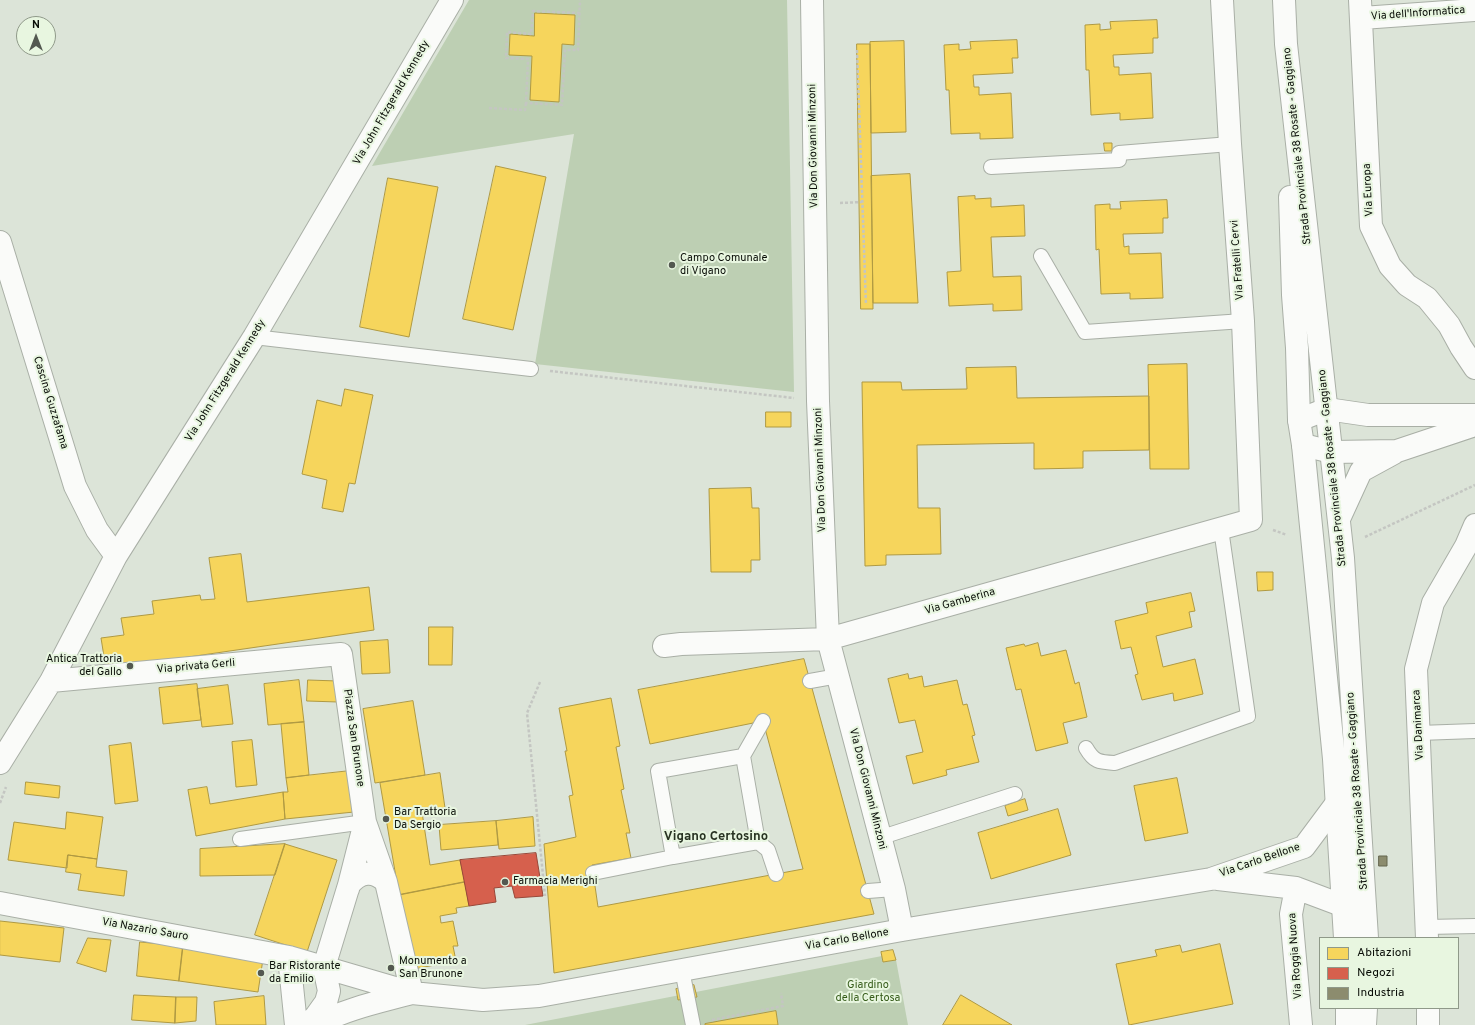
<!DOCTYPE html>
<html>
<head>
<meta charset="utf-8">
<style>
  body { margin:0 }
  #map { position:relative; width:1475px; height:1025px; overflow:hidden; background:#dce4d8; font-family:Overpass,sans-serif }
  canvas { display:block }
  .legend { position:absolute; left:1319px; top:937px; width:140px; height:72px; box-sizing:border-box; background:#e8f6e0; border:1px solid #8f9989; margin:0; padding:5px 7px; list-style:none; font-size:12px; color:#090d07 }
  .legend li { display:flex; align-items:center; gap:8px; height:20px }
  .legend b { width:20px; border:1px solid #8f9989 }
  .north { position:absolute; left:16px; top:16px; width:40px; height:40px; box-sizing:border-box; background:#e8f6e0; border:1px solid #8f9989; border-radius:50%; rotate:0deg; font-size:11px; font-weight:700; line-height:16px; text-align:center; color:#090d07 }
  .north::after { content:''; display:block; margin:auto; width:14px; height:18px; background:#535850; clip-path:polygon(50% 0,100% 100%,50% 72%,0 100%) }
</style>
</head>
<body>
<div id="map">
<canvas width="1475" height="1025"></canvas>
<ul class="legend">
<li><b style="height:11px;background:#f6d55c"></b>Abitazioni</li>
<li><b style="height:11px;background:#d6604d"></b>Negozi</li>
<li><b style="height:11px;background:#8c8c6e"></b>Industria</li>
</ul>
<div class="north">N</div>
</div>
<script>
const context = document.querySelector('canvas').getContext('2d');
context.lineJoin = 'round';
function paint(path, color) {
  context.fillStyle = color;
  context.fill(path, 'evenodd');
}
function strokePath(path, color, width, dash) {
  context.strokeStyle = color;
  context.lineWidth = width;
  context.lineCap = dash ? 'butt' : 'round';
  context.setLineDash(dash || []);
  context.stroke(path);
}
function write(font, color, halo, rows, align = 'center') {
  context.font = font + ' Overpass,sans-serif';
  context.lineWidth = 4;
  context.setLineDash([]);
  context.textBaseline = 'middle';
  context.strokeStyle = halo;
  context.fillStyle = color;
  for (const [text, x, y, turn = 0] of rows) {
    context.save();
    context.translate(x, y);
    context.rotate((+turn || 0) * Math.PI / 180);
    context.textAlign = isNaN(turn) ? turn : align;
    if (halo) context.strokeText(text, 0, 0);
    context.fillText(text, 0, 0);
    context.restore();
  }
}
const green = new Path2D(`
  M469,0H787L794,392L535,364L574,134L372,166Z
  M882,956L884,962L896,960L908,1025H778L775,1011L705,1025H525Z`);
const homes = new Path2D(`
  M535,13L575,15L574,45L562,44L559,102L530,100L532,56L509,55L510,34L534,36Z
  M1157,20L1158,38H1153V53L1113,55L1114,67H1119V75L1151,73L1153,118L1120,120V113L1091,115L1089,70H1086L1085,25L1100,24V30L1111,29L1110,22Z
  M1017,40L1018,58H1012L1013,73L973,75L974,87H979V95L1011,93L1013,138L980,139V133L951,134L949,90H946L944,45L959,44V50L971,49L970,42Z
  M904,41L906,132L871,133L870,42Z
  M857,44H870L873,309H861Z
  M1104,143H1112V151H1105Z
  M496,166L546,177L513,330L463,319Z
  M910,174L918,303H873L871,176Z
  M388,178L438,187L409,337L360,327Z
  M975,196V199L991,198V207L1024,205L1025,236L991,237L993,277L1021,276L1022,310L993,311V304L949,306L947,272L961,271L958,197Z
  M1167,200L1168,218H1163V233L1123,234L1124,247L1129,246V254L1161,253L1163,298L1130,299V293L1101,294L1099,249L1096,250L1095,205L1110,204V209H1121L1120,202Z
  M1187,364L1189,469H1150L1148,365Z
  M1016,367L1017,398L1149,396V450L1083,451V468L1034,469V443L917,445L918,508H940L941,554L886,555V565L865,566L862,382H901L902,390L967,389L966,368Z
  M345,389L373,395L355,484L349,483L343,512L322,508L327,480L302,474L317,400L341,406Z
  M766,412H791V427H766Z
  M751,488L752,508H759L760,560H751V572H711L709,489Z
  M241,554L247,602L369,587L374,630L106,669L101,638L124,635L121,618L154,614L152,601L200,595L201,600L215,599L209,558Z
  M1257,572H1273V590L1258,591Z
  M1191,593L1195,611L1189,612L1192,627L1156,636L1163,667L1195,659L1203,694L1174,701L1173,693L1142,700L1135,675L1138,674L1131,647L1121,649L1115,621L1148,613L1146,603Z
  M429,627H453L452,665H429Z
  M388,640L390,673L362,674L360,642Z
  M1038,643L1041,656L1066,650L1075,684L1079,682L1087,717L1063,723L1068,743L1036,751L1021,689L1016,690L1006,648L1024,644L1025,646Z
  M804,659L874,914L554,973L544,844L576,837L569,796L573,795L565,751H567L559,708L611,698L620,746L616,747L624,789L621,790L630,833H626L631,858L592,865L598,907L803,869L763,721L650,744L638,690Z
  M908,674L909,679L922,676L924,687L957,680L963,705L967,704L975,735L972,736L979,762L946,770L947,775L913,784L906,756L923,752L915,720L899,723L888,679Z
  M299,680L304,722L268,725L264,684Z
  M308,680L338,681V702L307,701Z
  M197,684L201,720L163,724L159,688Z
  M228,685L233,724L202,727L197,689Z
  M413,701L425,775L375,783L363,709Z
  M304,722L309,775L286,778L281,724Z
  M252,740L257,785L236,787L232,742Z
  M131,743L138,801L115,804L109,746Z
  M350,771L354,812L285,819L283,792H288L286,778Z
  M440,773L445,808L422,812L430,865L460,860L465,882L399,895L380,783Z
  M1177,778L1188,833L1145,841L1134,786Z
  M26,782L60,786L59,798L25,794Z
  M207,787L210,804L283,792L285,819L196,836L188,790Z
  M1025,799L1028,810L1008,816L1005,806Z
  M1058,809L1071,855L991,879L978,833Z
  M67,812L103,817L97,859L68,855L67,868L8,860L14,822L65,829Z
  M533,817L535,846L499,849L496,821Z
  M496,821L498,845L441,850L439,825Z
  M285,844L337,860L307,952L255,935Z
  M285,844L275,875L200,876V849Z
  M68,855L97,859L96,867L127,871L124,896L78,890L81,874L66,872Z
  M465,882L469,906L456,908L457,913L440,916L441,923L453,921L458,946H453L456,961L414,969L399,895Z
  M0,921L64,928L60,962L0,955Z
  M88,938L111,940L106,972L77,963Z
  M140,942L183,946L179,981L137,976Z
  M1220,944L1233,1004L1129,1025L1116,964L1157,956L1155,950L1180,945L1182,952Z
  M183,946L263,959L258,992L179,981Z
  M893,950L896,960L883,962L881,952Z
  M694,985L697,997L678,1000L676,989Z
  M134,995L176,997L175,1023L132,1020Z
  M961,995L1012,1025H943Z
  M264,996L266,1025H216L214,1002Z
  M176,997H197L196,1021L175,1023Z
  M776,1011L778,1025H705V1024Z`);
const shops = new Path2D(`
  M536,853L543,896L515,898L512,886L494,888L496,902L469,906L460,860Z`);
const industry = new Path2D(`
  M1379,856H1387V866H1379Z`);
const path = new Path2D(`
  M580,13L533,11L531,34L507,32L506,58L528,59L526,103L562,105L565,50H578L580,0
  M857,50L866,305
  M489,108L525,110L526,103
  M840,203L862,202
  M550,371L794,398
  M1273,530L1287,535
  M1365,537L1475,485
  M540,682L527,713L545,896
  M0,803L6,787
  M712,1020L783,1006L781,993`);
const service = new Path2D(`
  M991,167L1119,160V153L1230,144
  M1041,256L1085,332L1243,321
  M254,337L531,369
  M810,681L838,676
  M1419,733L1475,731
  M1086,748C1094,762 1099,762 1115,763L1248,716L1221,529
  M743,756L758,842L673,857L658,771Z
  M743,756L763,721
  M879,838L1015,794
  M240,839L365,822
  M758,842L768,850L776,874
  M593,873L673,857
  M868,891L894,889
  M1427,927L1475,926
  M682,970L693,1025`);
const minor = new Path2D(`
  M812,0L818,401L828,639L894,889L902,930
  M1360,0L1371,226L1390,266L1407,285L1427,298L1449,325L1461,347L1475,368
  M1362,18L1475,10
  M0,242L75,486L97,530L116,556
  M1299,420L1327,409L1368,415H1475
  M1303,445L1332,452L1397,451L1475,425
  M1339,519L1361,471L1394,453
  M664,646L681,644L828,639L1251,520L1243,321L1230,144L1222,0
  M51,681L341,654L365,822L386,882
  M0,763L51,681L116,556L254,337L452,0
  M1218,879L1296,888L1344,906
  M1296,888L1291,914L1301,1025
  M348,889L365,822
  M0,903L289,957L412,993L483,1000L539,996L902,930L1211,879L1304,847L1336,804
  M1427,938L1416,669L1433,603L1466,546L1475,525
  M289,957L296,1025
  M1428,1008V1025
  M307,1025L316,1016L326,1002L329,991L324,967L349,885C360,871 374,870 386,882L412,993C379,1002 345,1009 316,1025`);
const secondary = new Path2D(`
  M1284,0L1286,44L1343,558L1367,938
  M1290,197L1293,295L1297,348L1299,420L1303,445L1334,759L1345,938
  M1347,1008V1025
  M1365,1025L1366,1008`);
const markers = [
  [672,265,4,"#535850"],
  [130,666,4,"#535850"],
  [386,819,4,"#535850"],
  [505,882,4,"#535850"],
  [391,968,4,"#535850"],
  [261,973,4,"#535850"]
];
const streetNames = [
  ["Via dell'Informatica",1418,14,-4],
  ["Via John Fitzgerald Kennedy",392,103,-60],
  ["Via Don Giovanni Minzoni",814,146,-91],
  ["Strada Provinciale 38 Rosate - Gaggiano",1298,146,-96],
  ["Via Europa",1369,190,-93],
  ["Via Fratelli Cervi",1238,260,-94],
  ["Via John Fitzgerald Kennedy",226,381,-58],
  ["Cascina Guzzafama",50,403,73],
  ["Strada Provinciale 38 Rosate - Gaggiano",1333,468,-96],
  ["Via Don Giovanni Minzoni",821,470,-92],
  ["Via Gamberina",960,602,-16],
  ["Via privata Gerli",196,667,-5],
  ["Via Danimarca",1419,725,-93],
  ["Piazza San Brunone",353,738,82],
  ["Via Don Giovanni Minzoni",867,789,76],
  ["Strada Provinciale 38 Rosate - Gaggiano",1358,791,-94],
  ["Via Carlo Bellone",1260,861,-19],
  ["Via Nazario Sauro",145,930,10],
  ["Via Carlo Bellone",847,940,-10],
  ["Via Roggia Nuova",1296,956,-94]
];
const poiNames = [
  ["Campo Comunale",680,259],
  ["di Vigano",680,272],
  ["Antica Trattoria",122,660,"right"],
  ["del Gallo",122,673,"right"],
  ["Bar Trattoria",394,813],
  ["Da Sergio",394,826],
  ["Farmacia Merighi",513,882],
  ["Monumento a",399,962],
  ["San Brunone",399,975],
  ["Bar Ristorante",269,967],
  ["da Emilio",269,980]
];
const parkNames = [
  ["Giardino",868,986],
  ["della Certosa",868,999]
];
const quarterNames = [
  ["Vigano Certosino",716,837]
];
paint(green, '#bdcfb3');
paint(homes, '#f6d55c');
strokePath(homes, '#af9942', 1);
paint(shops, '#d6604d');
strokePath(shops, '#984738', 1);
paint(industry, '#8c8c6e');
strokePath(industry, '#65664f', 1);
strokePath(service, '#a9afa6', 16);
strokePath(minor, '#a9afa6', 24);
strokePath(secondary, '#a9afa6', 24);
strokePath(path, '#c4c6c2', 2.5, [3, 2]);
strokePath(service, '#fafbf9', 14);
strokePath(minor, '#fafbf9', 22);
strokePath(secondary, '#fafbf9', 22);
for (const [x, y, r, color] of markers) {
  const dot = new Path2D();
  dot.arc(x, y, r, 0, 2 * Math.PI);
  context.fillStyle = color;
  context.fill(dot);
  strokePath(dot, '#e8f6e0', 1.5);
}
write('11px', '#090d07', '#e8f6e0', streetNames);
write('11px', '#090d07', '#e8f6e0', poiNames, 'left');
write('11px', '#365c1a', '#e8f6e0', parkNames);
write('bold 13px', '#283322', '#e8f6e0', quarterNames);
</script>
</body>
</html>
